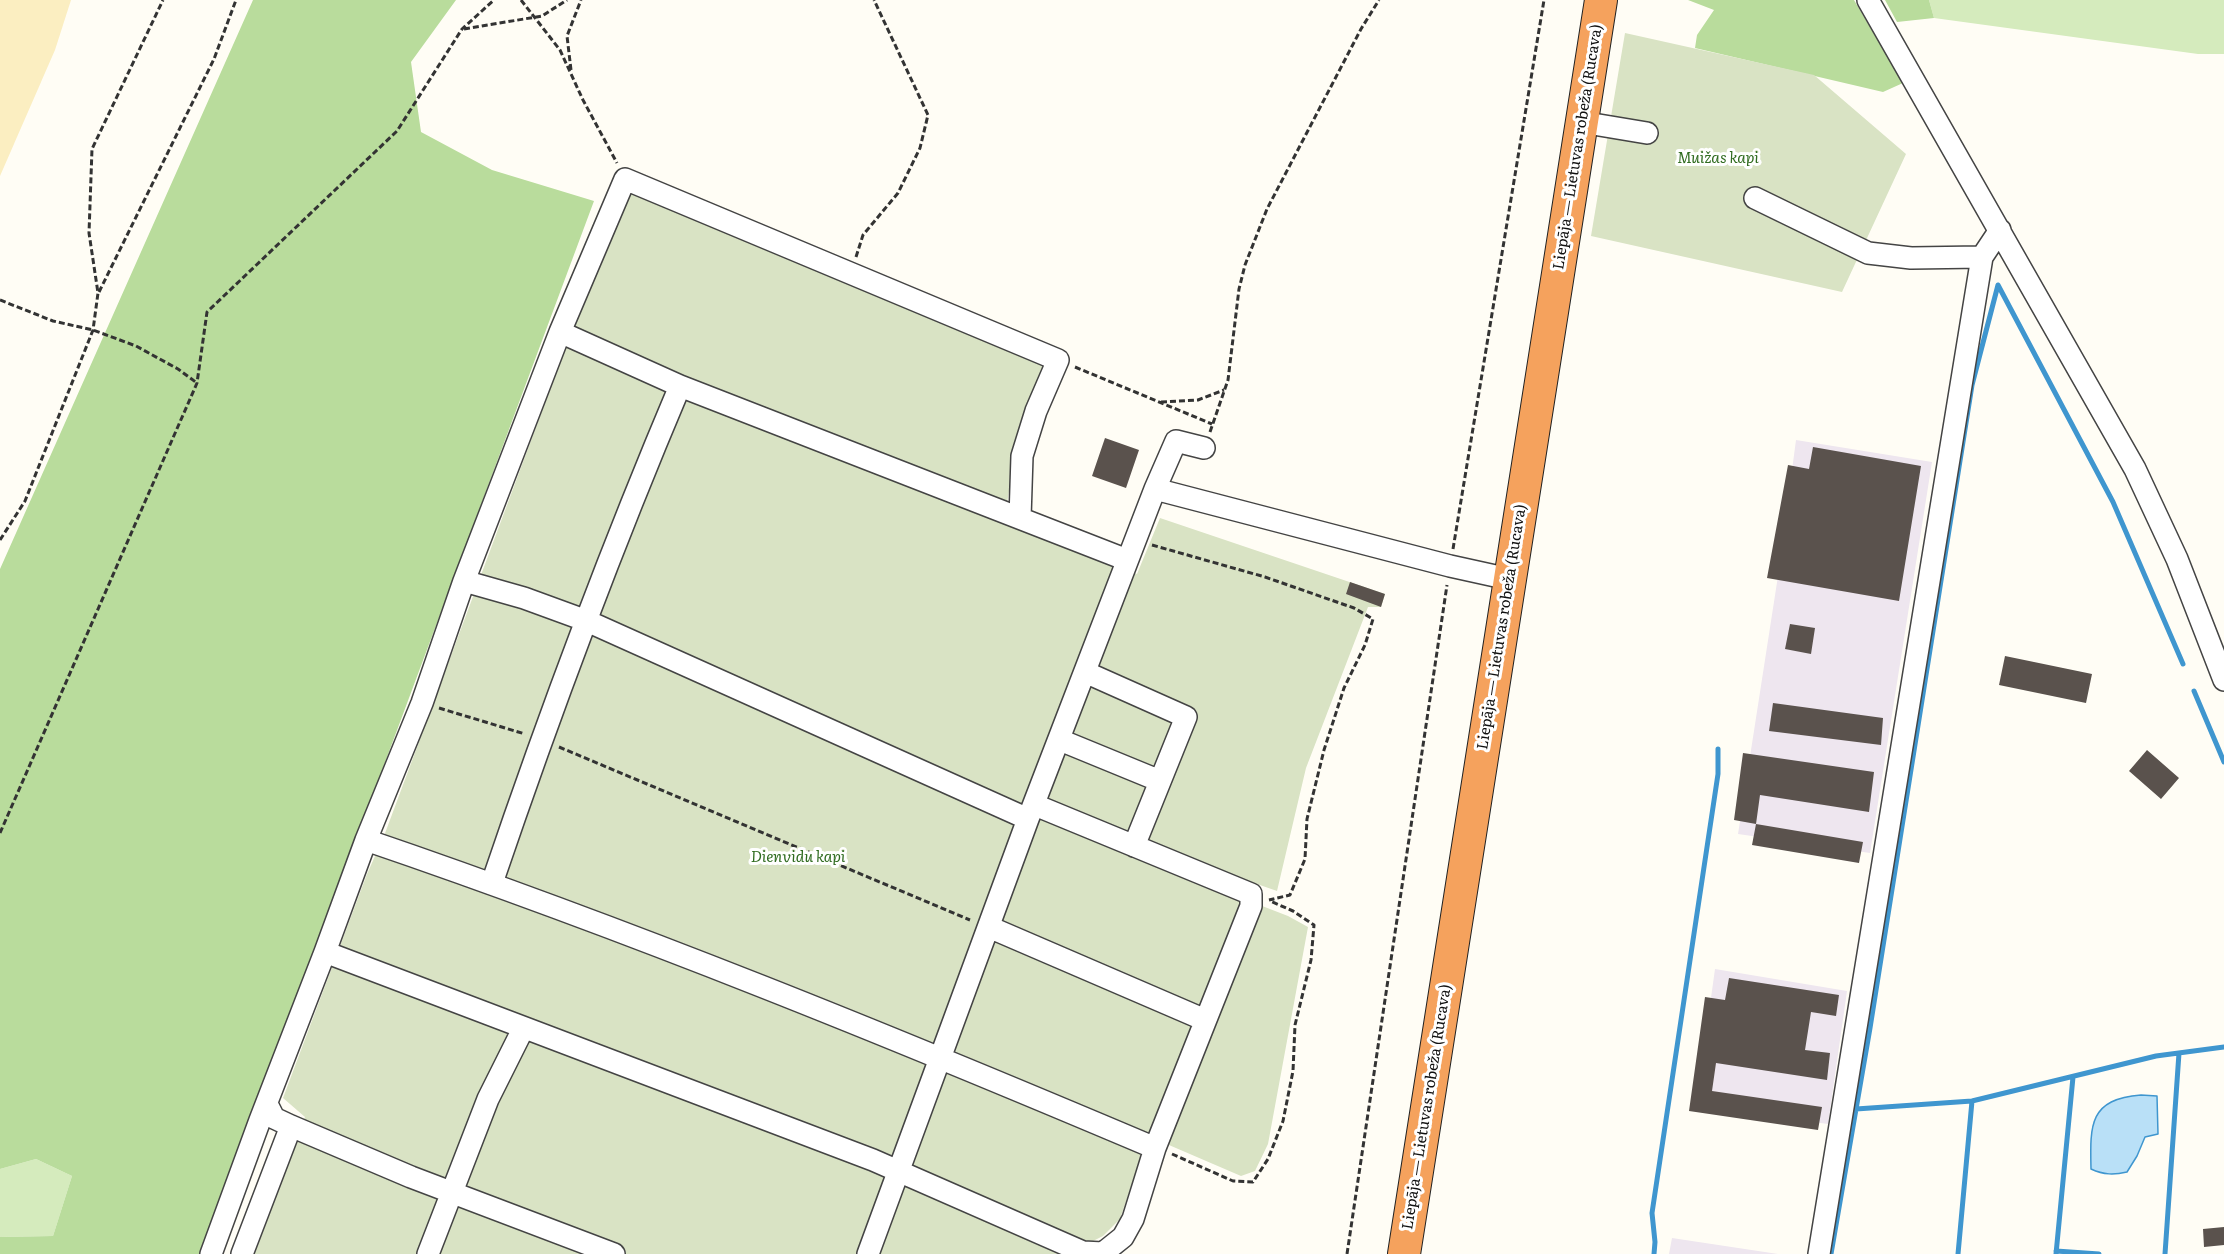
<!DOCTYPE html>
<html>
<head>
<meta charset="utf-8">
<style>
  body { margin:0 }
  canvas { display:block; background:#fffdf5 }
</style>
</head>
<body>
<canvas width="2224" height="1254"></canvas>
<script>
const context = document.querySelector('canvas').getContext('2d');
context.lineJoin = 'round';
function paint(path, color) {
  context.fillStyle = color;
  context.fill(path, 'evenodd');
}
function strokePath(path, color, width, dash) {
  context.strokeStyle = color;
  context.lineWidth = width;
  context.lineCap = dash ? 'butt' : 'round';
  context.setLineDash(dash || []);
  context.stroke(path);
}
function write(font, color, halo, rows, align = 'center') {
  context.font = font + ' Literata,serif';
  context.lineWidth = 6;
  context.setLineDash([]);
  context.textBaseline = 'middle';
  context.strokeStyle = halo;
  context.fillStyle = color;
  for (const [text, x, y, turn = 0] of rows) {
    context.save();
    context.translate(x, y);
    context.rotate((+turn || 0) * Math.PI / 180);
    context.textAlign = isNaN(turn) ? turn : align;
    if (halo) context.strokeText(text, 0, 0);
    context.fillText(text, 0, 0);
    context.restore();
  }
}
const industrial = new Path2D(`
  M1796,440L1932,462L1870,853L1738,834L1778,576Z
  M1715,969L1847,991L1828,1124L1696,1106Z
  M1672,1238L1778,1254H1669Z`);
const green = new Path2D(`
  M1929,0H2224V54H2198L1934,18Z
  M36,1159L72,1176L53,1236L0,1237V1169Z`);
const forest = new Path2D(`
  M253,0H456L411,62L421,132L492,170L594,201L202,1254H0V1237L53,1236L72,1176L36,1159L0,1169V569Z
  M1688,0H1854L1903,83L1883,92L1695,48L1697,35L1714,10Z
  M1885,0H1929L1934,18L1897,22Z`);
const sand = new Path2D(`
  M0,0H71L55,50L0,176Z`);
const cemetery = new Path2D(`
  M1625,33L1814,75L1906,154L1842,292L1591,236Z
  M631,187L1047,362L1013,467L1007,503L1050,540L1137,574L1160,518L1385,594L1381,607H1368L1306,768L1277,891L1257,884V904L1288,916L1308,927L1268,1144L1255,1171L1241,1176L1148,1136L1120,1219L1103,1236L1083,1246L1090,1254H251L305,1117L283,1098L367,874L384,836L623,193Z`);
const water = new Path2D(`
  M2141,1095L2157,1096L2158,1134L2145,1137L2137,1156L2127,1172C2114,1175 2104,1175 2091,1169C2090,1125 2089,1099 2141,1095Z`);
const stream = new Path2D(`
  M2194,691L2224,762
  M1856,1109L1972,1101L2156,1056L2224,1047
  M2056,1251L2099,1254
  M1654,1254L1655,1242L1652,1213L1718,774V749
  M1831,1254L1870,1028L1972,385L1998,285L2113,502L2183,664
  M1958,1254L1972,1101
  M2056,1254L2073,1077
  M2165,1254L2179,1053`);
const building = new Path2D(`
  M1105,438L1139,450L1126,488L1092,476Z
  M1813,447L1921,466L1899,601L1767,578L1788,465L1809,469Z
  M1350,582L1385,594L1381,607L1346,594Z
  M1790,624L1815,628L1811,654L1785,649Z
  M2005,656L2092,674L2086,703L1999,685Z
  M1773,703L1883,718L1881,745L1769,731Z
  M2147,750L2179,778L2161,799L2129,771Z
  M1743,753L1874,772L1869,812L1760,795L1756,824L1734,820Z
  M1756,824L1863,842L1859,863L1752,845Z
  M1729,978L1839,995L1836,1016L1811,1012L1805,1050L1830,1053L1827,1080L1716,1063L1712,1091L1822,1107L1818,1130L1689,1111L1705,997L1725,1000Z
  M2224,1227V1245L2204,1247L2203,1229Z`);
const path = new Path2D(`
  M521,0L560,50L583,100L617,163
  M464,29L542,16L567,0
  M571,70L567,36L581,0
  M856,257L863,235L898,193L920,148L928,115L874,0
  M99,292L214,59L236,0
  M0,300L53,321L93,330L136,346L178,369L197,383
  M1075,367L1212,424
  M1161,402L1198,400L1224,390
  M1210,432L1228,380L1239,289L1245,265L1267,209L1361,29L1379,0
  M0,540L25,501L93,330L98,293L89,233L92,149L163,0
  M1152,545L1265,577L1354,608L1373,619L1365,645L1344,688L1324,750L1307,819L1305,859L1290,895L1269,900
  M1453,549L1544,0
  M439,708L525,734
  M559,747L970,920
  M0,833L197,383L207,312L397,131L462,29L494,0
  M1172,1154L1233,1181L1253,1182L1268,1159L1283,1121L1293,1071L1295,1025L1311,960L1314,925L1293,911L1270,901
  M1347,1254L1447,585`);
const minor = new Path2D(`
  M1868,0L2135,469L2177,559L2224,680
  M1581,122L1647,133
  M1755,198L1868,253L1911,258L1982,257
  M560,332L680,386L1127,560
  M1155,489L1450,566L1509,579
  M464,581L524,598L587,621L1028,819
  M1085,672L1186,717L1134,846
  M1060,740L1160,781
  M366,840C633,931 895,1038 1155,1148
  M492,883C549,715 611,549 680,386
  M989,927L1205,1020
  M325,952L873,1160L1083,1252L1103,1253L1123,1237L1133,1219L1155,1148L1251,906V894L1035,805
  M267,1104L274,1118L291,1126L411,1177L614,1254
  M211,1254L260,1120L325,952L366,840L422,703L464,581L560,332L625,179L1058,360L1036,411L1022,456L1020,518
  M242,1254L291,1126
  M428,1254L488,1099L523,1029
  M868,1254L1028,819L1155,489L1176,441L1204,448
  M1819,1254L1982,257L2000,230`);
const highway = new Path2D(`
  M1404,1254L1601,0`);
const streetNames = [
  ["Liepāja — Lietuvas robeža (Rucava)",1578,147,-81],
  ["Liepāja — Lietuvas robeža (Rucava)",1502,627,-81],
  ["Liepāja — Lietuvas robeža (Rucava)",1427,1107,-81]
];
const parkNames = [
  ["Muižas kapi",1718,159],
  ["Dienvidu kapi",798,858]
];
paint(industrial, '#eee6ef');
paint(green, '#d5ebbd');
paint(forest, '#b9dc9c');
paint(sand, '#fbeec1');
paint(cemetery, '#d9e3c4');
paint(water, '#b9e0f7');
strokePath(water, '#3f96cf', 1.5);
strokePath(stream, '#3f96cf', 5);
paint(building, '#5a524d');
strokePath(minor, '#444', 24);
strokePath(highway, '#222', 34);
strokePath(path, '#333', 3, [6, 3]);
strokePath(minor, '#fff', 21);
strokePath(highway, '#f5a25d', 32);
write('15px', '#111', '#fff', streetNames);
write('italic 15px', '#2f6b1f', '#fff', parkNames);
</script>
</body>
</html>
